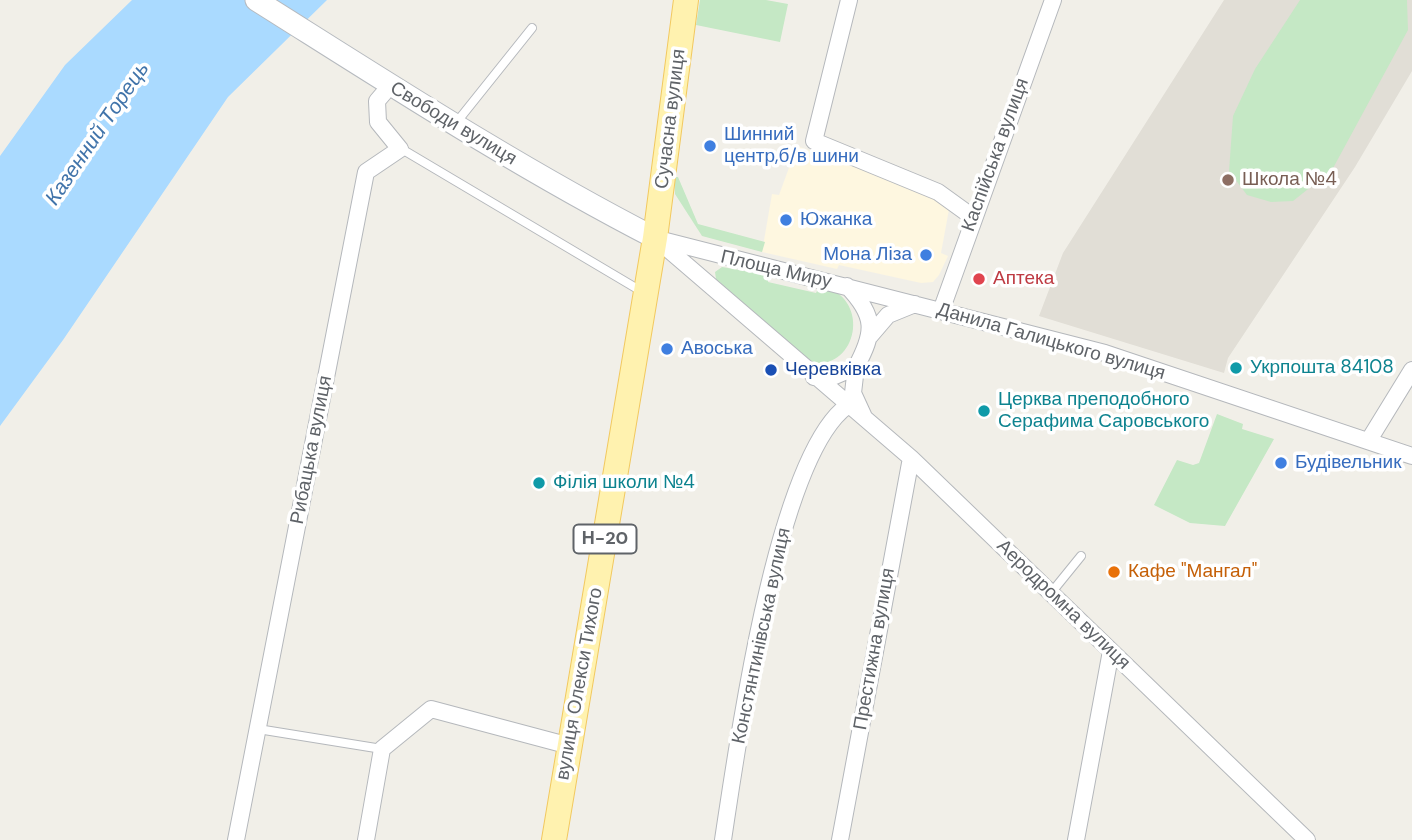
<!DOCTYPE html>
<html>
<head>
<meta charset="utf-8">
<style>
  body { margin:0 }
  canvas { display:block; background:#f1efe8 }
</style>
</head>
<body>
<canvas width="1412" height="840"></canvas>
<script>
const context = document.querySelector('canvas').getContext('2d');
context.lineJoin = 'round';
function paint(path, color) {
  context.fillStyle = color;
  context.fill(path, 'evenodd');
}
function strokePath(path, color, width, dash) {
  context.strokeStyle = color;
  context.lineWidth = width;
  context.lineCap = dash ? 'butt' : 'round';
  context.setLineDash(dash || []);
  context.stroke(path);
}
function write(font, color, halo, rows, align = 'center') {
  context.font = font + ' "DM Sans",sans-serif';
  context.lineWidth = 7;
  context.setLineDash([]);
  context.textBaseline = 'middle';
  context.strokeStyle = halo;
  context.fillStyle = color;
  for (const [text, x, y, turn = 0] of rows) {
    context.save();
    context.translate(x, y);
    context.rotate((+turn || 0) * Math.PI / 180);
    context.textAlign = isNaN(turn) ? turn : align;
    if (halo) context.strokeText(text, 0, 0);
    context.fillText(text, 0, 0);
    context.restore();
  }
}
const commercial = new Path2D(`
  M797,146L940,197L950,204L941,253L948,256L939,275L933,282L921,283L839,265L837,269L762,252L772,194L779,195Z`);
const education = new Path2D(`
  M1224,0H1412V71L1355,167L1228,358L1224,373L1039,316L1063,253Z`);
const green = new Path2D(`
  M700,0H766L788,4L780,42L696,25Z
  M1300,0H1407L1408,30L1332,170L1293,201L1271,202L1247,195L1229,171L1233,116L1255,69Z
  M674,177H678L698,224L765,242L762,252L702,236L675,194Z
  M722,267L769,275L768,282L816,293L820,285C873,298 857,370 812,363L716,279L715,272Z
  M1217,414L1243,424L1242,429L1274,439L1225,526L1190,523L1154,505L1177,460L1193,465L1199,463Z`);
const water = new Path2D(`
  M132,0H327L228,97L63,340L0,426V156L65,65Z`);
const service = new Path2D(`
  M456,123L532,28
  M400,148L641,291
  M1051,593L1081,556
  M258,729L382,749`);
const minor = new Path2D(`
  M849,0L814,141L938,192L974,218
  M655,238L911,458L1307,840
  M662,240L1105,353L1412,456
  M941,311L1053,0
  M870,336L888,315L915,304
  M856,367L853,393L864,417
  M814,377L828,379L856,367C875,332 876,316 847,286
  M1369,440L1412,370
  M236,840L366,172L400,149L378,122L377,101L389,87
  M366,840L382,749L431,709L570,746
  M723,840C737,748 776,458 847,406
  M840,840L911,458
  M1076,840L1111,651`);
const secondary = new Path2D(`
  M256,0C388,83 517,167 655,238`);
const primary = new Path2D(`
  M554,840L655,238L686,0`);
const markers = [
  [710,146,7,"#3f7fe0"],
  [1228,180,7,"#8d6e63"],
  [786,220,7,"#3f7fe0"],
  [926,255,7,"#3f7fe0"],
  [979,279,7,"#e0444e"],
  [667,349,7,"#3f7fe0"],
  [1236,368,7,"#0f9aa8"],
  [771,370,7,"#1a4fb4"],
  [984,411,7,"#0f9aa8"],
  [1281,463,7,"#3f7fe0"],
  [539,483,7,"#0f9aa8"],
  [1114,572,7,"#e8710a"]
];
const shields = [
  [605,539,63]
];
const shieldNames = [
  ["Н-20",605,539]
];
const streetNames = [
  ["Сучасна вулиця",671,119,-83],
  ["Свободи вулиця",453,124,31],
  ["Каспійська вулиця",996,155,-70],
  ["Площа Миру",776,270,13],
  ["Данила Галицького вулиця",1051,342,16],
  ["Рибацька вулиця",312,450,-79],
  ["Аеродромна вулиця",1063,605,44],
  ["Констянтинівська вулиця",762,636,-78],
  ["Престижна вулиця",875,649,-80],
  ["вулиця Олекси Тихого",580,684,-80]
];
const shopNames = [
  ["Шинний",724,135],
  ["центр,б/в шини",724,157],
  ["Южанка",800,220],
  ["Мона Ліза",912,255,"right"],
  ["Авоська",681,349],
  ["Будівельник",1295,463]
];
const educationNames = [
  ["Школа №4",1242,180]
];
const healthNames = [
  ["Аптека",993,279]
];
const cultureNames = [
  ["Укрпошта 84108",1250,368],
  ["Церква преподобного",998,400],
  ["Серафима Саровського",998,422],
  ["Філія школи №4",553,483]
];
const transitNames = [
  ["Черевківка",785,370]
];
const foodNames = [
  ["Кафе \"Мангал\"",1128,572]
];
const waterNames = [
  ["Казенний Торець",98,134,-56]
];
paint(commercial, '#fef7e0');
paint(education, '#e1ded6');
paint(green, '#c5e8c5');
paint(water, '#aadaff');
strokePath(service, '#b5b8bc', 10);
strokePath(minor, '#b5b8bc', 18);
strokePath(secondary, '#b6babf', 23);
strokePath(primary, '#f2c960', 26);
strokePath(service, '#fff', 8);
strokePath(minor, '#fff', 16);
strokePath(secondary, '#fff', 21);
strokePath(primary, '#fff2af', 24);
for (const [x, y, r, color] of markers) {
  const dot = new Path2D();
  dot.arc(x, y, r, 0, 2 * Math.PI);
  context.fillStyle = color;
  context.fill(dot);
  strokePath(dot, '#fff', 2.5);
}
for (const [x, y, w] of shields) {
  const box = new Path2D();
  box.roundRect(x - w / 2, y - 14.5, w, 29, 5);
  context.fillStyle = '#fff';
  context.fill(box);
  strokePath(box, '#5f6368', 2);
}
write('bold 18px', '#5f6368', null, shieldNames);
write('19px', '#5f6368', '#fff', streetNames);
write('19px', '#366cbe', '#fff', shopNames, 'left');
write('19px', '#785e54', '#fff', educationNames, 'left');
write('19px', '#be3a42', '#fff', healthNames, 'left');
write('19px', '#0d838f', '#fff', cultureNames, 'left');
write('19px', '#164399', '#fff', transitNames, 'left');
write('19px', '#c56008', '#fff', foodNames, 'left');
write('italic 21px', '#4174aa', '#fff', waterNames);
</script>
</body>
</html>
